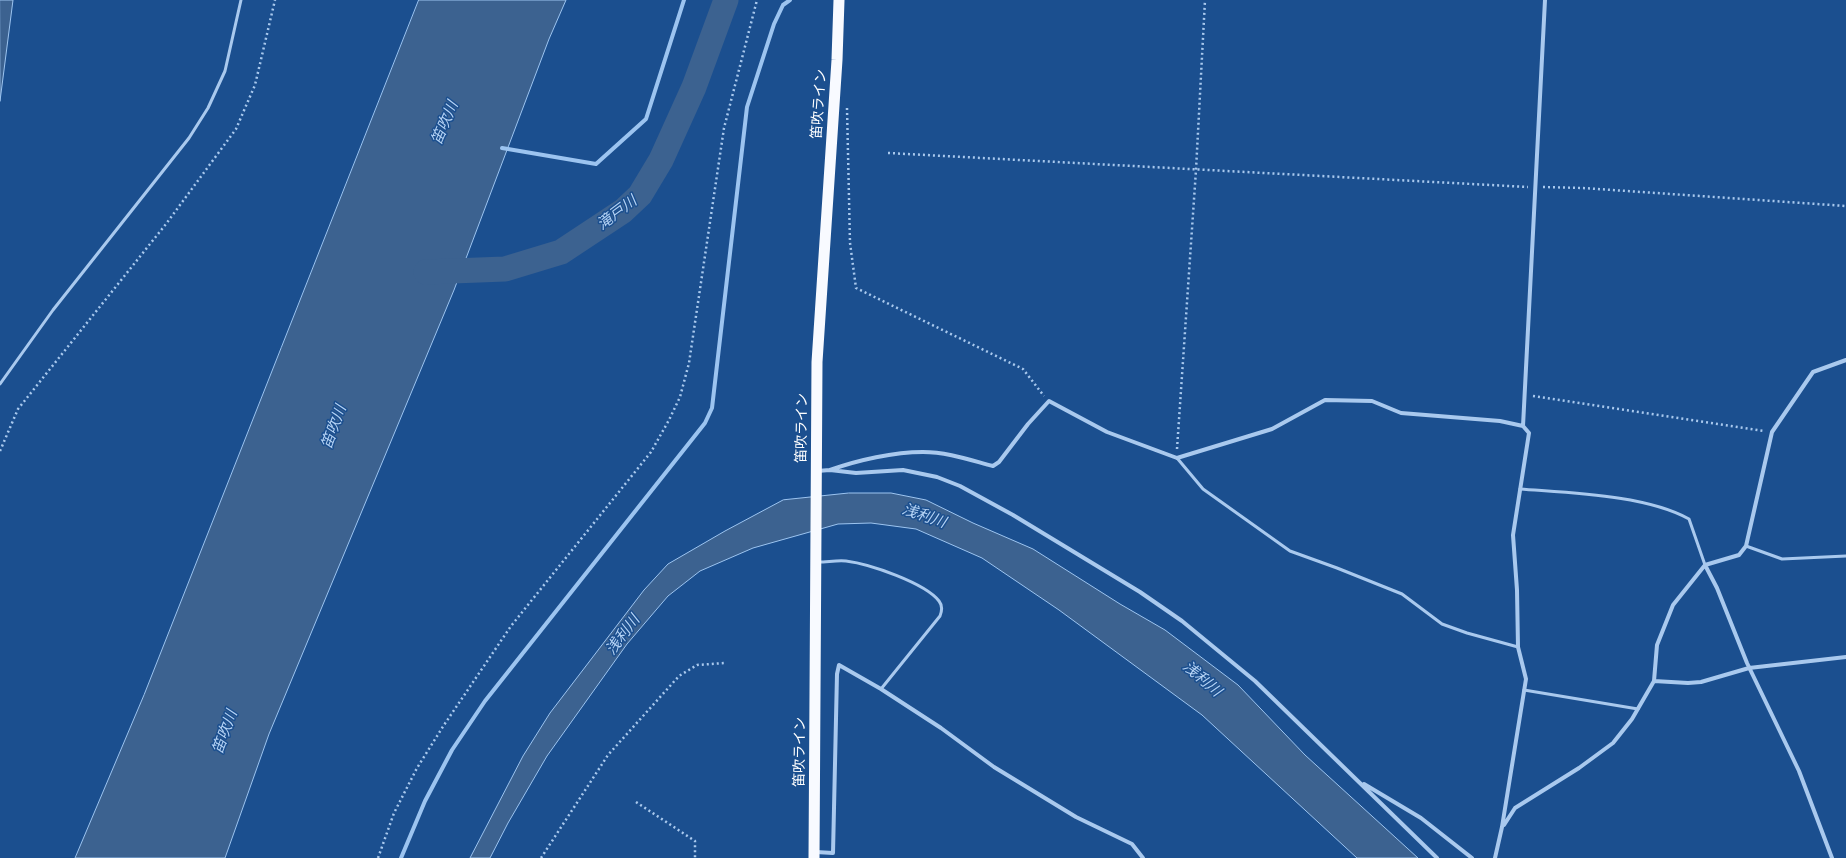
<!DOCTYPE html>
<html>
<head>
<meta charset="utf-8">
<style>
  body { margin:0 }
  canvas { display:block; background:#1b4f8f }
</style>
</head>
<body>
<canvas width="1846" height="858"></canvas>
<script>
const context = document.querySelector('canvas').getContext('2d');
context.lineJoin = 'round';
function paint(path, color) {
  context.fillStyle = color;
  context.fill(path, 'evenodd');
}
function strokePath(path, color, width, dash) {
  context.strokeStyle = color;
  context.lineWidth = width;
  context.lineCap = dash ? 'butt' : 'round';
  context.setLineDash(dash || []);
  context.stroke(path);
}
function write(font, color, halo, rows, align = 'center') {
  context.font = font + ' Quicksand,"Noto Sans JP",sans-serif';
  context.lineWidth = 3;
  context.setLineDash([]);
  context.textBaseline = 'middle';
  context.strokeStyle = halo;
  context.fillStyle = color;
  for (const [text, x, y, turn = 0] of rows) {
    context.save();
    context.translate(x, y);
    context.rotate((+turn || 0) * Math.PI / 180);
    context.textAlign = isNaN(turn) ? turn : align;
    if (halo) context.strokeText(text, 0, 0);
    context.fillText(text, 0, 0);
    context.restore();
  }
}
const water = new Path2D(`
  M0,0H13L0,101Z
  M419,0H566L549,39L454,290L269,734L225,858H75L144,695Z
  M849,493H891L926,500L973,523L1033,549L1120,604L1165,630L1238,685L1305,755L1418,858H1357L1202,715L1059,610L982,558L916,529L871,523L838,524L753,548L700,571L668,596L627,644L547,756L508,823L490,858H470L523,756L550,713L644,590L668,564L725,531L783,500Z`);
const stream = new Path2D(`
  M502,148L596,164L646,119L684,0
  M401,858L425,801L452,750L485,701L705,423L712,408L747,107L774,24L783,5L790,0`);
const river = new Path2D(`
  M426,272L505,269L561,252L623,211L640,195L661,160L694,87L726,0`);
const path = new Path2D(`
  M847,108L850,243L856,288L1023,369L1044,396
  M888,153L1528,187
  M1543,187L1583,188L1846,206
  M1533,396L1764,431
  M1177,449L1196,170L1205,0
  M0,451L18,409L166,224L236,129L255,85L275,0
  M636,802L695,841V858
  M378,858L394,813L417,768L444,725L511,626L651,452L669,420L680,397L689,363L724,128L757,0
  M541,858L608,755L679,676L697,665L725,663`);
const service = new Path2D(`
  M0,384L53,310L189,138L208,108L225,71L241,0
  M1177,458L1203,489L1290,551L1337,568L1402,594L1442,624L1467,633L1518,647
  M1520,489C1570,493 1646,495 1689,519L1705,565
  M1746,546L1782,559L1846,556
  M819,562C827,562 838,560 846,561C870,564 925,583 939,601C943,606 942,611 940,616L881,689
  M1524,690L1638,709`);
const minor = new Path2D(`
  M1523,426L1545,0
  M830,470C858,460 894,452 923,452C947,452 970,460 993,466L999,462L1028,424L1049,401L1107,432L1177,458L1272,429L1325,400L1372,401L1401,413L1500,421L1523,426L1529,433L1513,535L1517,590L1518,647L1526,679L1502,827L1495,858
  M817,471L830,470L856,473L903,470L937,477L960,486L1013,515L1140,592L1182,621L1255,681L1437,858
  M1705,565L1717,588L1747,663L1799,771L1832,858
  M1654,681L1688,683L1701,682L1749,668L1846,657
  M1364,784L1421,818L1472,858
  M1504,825L1515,808L1579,768L1613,743L1632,719L1654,681L1657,645L1673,605L1705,565L1739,555L1746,546L1772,432L1813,372L1846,360
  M816,852L833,853L837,674L839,665L881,689L941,728L994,767L1076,817L1132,844L1143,858`);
const trunk = new Path2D(`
  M814,858L817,362L837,60L839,0`);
const streetNames = [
  ["笛吹ライン",819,104,-86],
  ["笛吹ライン",802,428,-89],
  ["笛吹ライン",800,752,-89]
];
const waterNames = [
  ["笛吹川",445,123,-67],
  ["滝戸川",617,213,-37],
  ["笛吹川",334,427,-70],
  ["浅利川",924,516,19],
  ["浅利川",623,635,-53],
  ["浅利川",1202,679,41],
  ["笛吹川",225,732,-70]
];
paint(water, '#3c6290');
strokePath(water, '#9cc4f0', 1);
strokePath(stream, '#9cc4f0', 4);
strokePath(river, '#3c6290', 25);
strokePath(path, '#a9c9ee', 2.5, [2, 3]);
strokePath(service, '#a9c9ee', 3);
strokePath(minor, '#a9c9ee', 4);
strokePath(trunk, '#f8faff', 11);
write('14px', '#fff', '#1b4f8f', streetNames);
write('italic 15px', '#b5d3f5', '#1b4f8f', waterNames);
</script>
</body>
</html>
